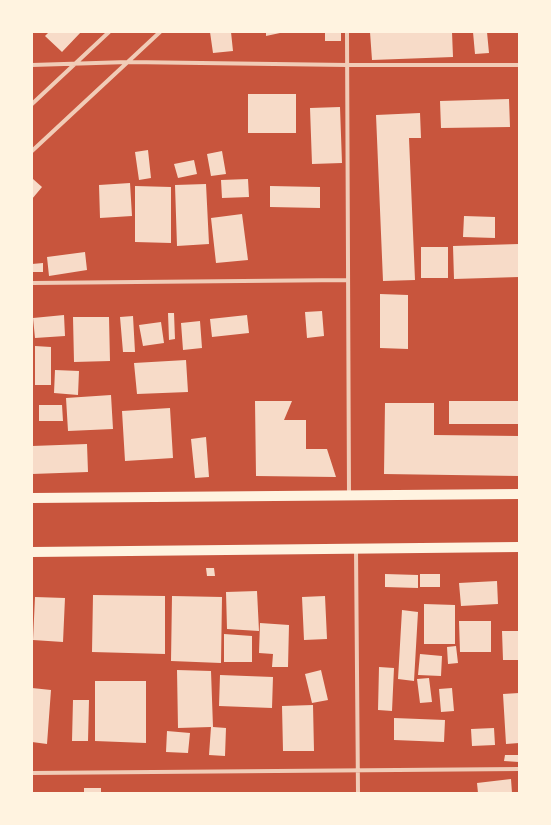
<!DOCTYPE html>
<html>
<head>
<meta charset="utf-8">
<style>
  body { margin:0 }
  #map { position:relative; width:551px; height:825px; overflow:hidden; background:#c8553d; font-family:Commissioner,sans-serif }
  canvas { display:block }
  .frame { position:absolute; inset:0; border:33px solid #fff3e0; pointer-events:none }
</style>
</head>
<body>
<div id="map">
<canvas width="551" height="825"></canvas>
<div class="frame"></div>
</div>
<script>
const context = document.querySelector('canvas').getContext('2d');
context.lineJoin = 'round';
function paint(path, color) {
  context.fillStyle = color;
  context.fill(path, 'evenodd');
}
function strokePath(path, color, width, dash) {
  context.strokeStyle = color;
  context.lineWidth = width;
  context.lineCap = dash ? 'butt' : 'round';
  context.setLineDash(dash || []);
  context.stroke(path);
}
const building = new Path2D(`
  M49,32H81L62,52L45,36Z
  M210,32H231L233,51L213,53Z
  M266,32H280V33L266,36Z
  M325,32H341V41H325Z
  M370,32H452L453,57L372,60Z
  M473,32H487L489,53L475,54Z
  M248,94H296V133H248Z
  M509,99L510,127L441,128L440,101Z
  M340,107L342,163L312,164L310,108Z
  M420,113L421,138H409L415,280L383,281L376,115Z
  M148,150L151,178L139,180L135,152Z
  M222,151L226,174L211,176L207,154Z
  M194,160L197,174L178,178L174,164Z
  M33,179L42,187L32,199V180Z
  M248,179L249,197L222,198L221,180Z
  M130,183L132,216L100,218L99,185Z
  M206,184L209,244L177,246L175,185Z
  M135,186L171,187V243L135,242Z
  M270,186L320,187V208L270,207Z
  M242,214L248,260L216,263L211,218Z
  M464,216L495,217V238L463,237Z
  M519,244V277L454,279L453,246Z
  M421,247H448V278H421Z
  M85,252L87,270L49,276L47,257Z
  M43,263V272H32V264Z
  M380,294L408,295V349L380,348Z
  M322,311L324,336L307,338L305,312Z
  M168,313H174L175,339L169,340Z
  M64,315L65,336L35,338L33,318Z
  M247,315L249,333L212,337L210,319Z
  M133,316L135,352H123L120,317Z
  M73,317H109L110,361L74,362Z
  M200,321L202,348L183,350L181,323Z
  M161,322L164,343L143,346L139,325Z
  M35,346L51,347V385H35Z
  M186,360L188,392L137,394L134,363Z
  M55,370L79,371L78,395L54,393Z
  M111,395L113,429L68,431L66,398Z
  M255,401H292L284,420H306V449H327L336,477L256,476Z
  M449,401H519V424H449Z
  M385,403H434V435L519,436V476L384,474Z
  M39,405H62L63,421H39Z
  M170,408L173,458L125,461L122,411Z
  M206,437L209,477L195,478L191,439Z
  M87,444L88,472L32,474V446Z
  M206,568H214L215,576H207Z
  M385,574L418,575V588L385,587Z
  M420,574H440V587H420Z
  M497,581L498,604L461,606L459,583Z
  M257,591L259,631L227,629L226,592Z
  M93,595L165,596V654L92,652Z
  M172,596L222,597L221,663L171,661Z
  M325,596L327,639L304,640L302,597Z
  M35,597L65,598L63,642L33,640Z
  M424,604L455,605V644H424Z
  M402,610L418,612L414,681L398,679Z
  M459,621H491V652H460Z
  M260,623L289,625L288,667H272L273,654L259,653Z
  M502,631H519V660H503Z
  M224,634L252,636V662H224Z
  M456,646L458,663L448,664L447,647Z
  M420,654L442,656L441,676L418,675Z
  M379,667L394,668L392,711L378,710Z
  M177,670L211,671L213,727L226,728L225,756L209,755L211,727L178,728Z
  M321,670L328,700L312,703L305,674Z
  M220,675L273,677L272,708L219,706Z
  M429,678L432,702L420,703L417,679Z
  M95,681H146V743L95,741Z
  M32,688L51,690L47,744L32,742Z
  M452,688L454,711L441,712L439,689Z
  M519,693V743L506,744L503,694Z
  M73,700H89L88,741H72Z
  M313,705L314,751H283L282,706Z
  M394,718L445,720L444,742L394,740Z
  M494,728L495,745L472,746L471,729Z
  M167,731L190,733L188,753L166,752Z
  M505,755H519V762L504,761Z
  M511,779L512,793H478L477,783Z
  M84,788H101V793H84Z`);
const minor = new Path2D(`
  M347,32L349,495
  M32,65L128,62L347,65H519
  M32,104L109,32
  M32,151L160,32
  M32,283L348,280
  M356,549L358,793
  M32,773L519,769`);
const primary = new Path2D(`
  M32,498L519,494
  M32,552L519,547`);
paint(building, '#f7dbc8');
strokePath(minor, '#f1ccb7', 4);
strokePath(primary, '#fff3e0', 10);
</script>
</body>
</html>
